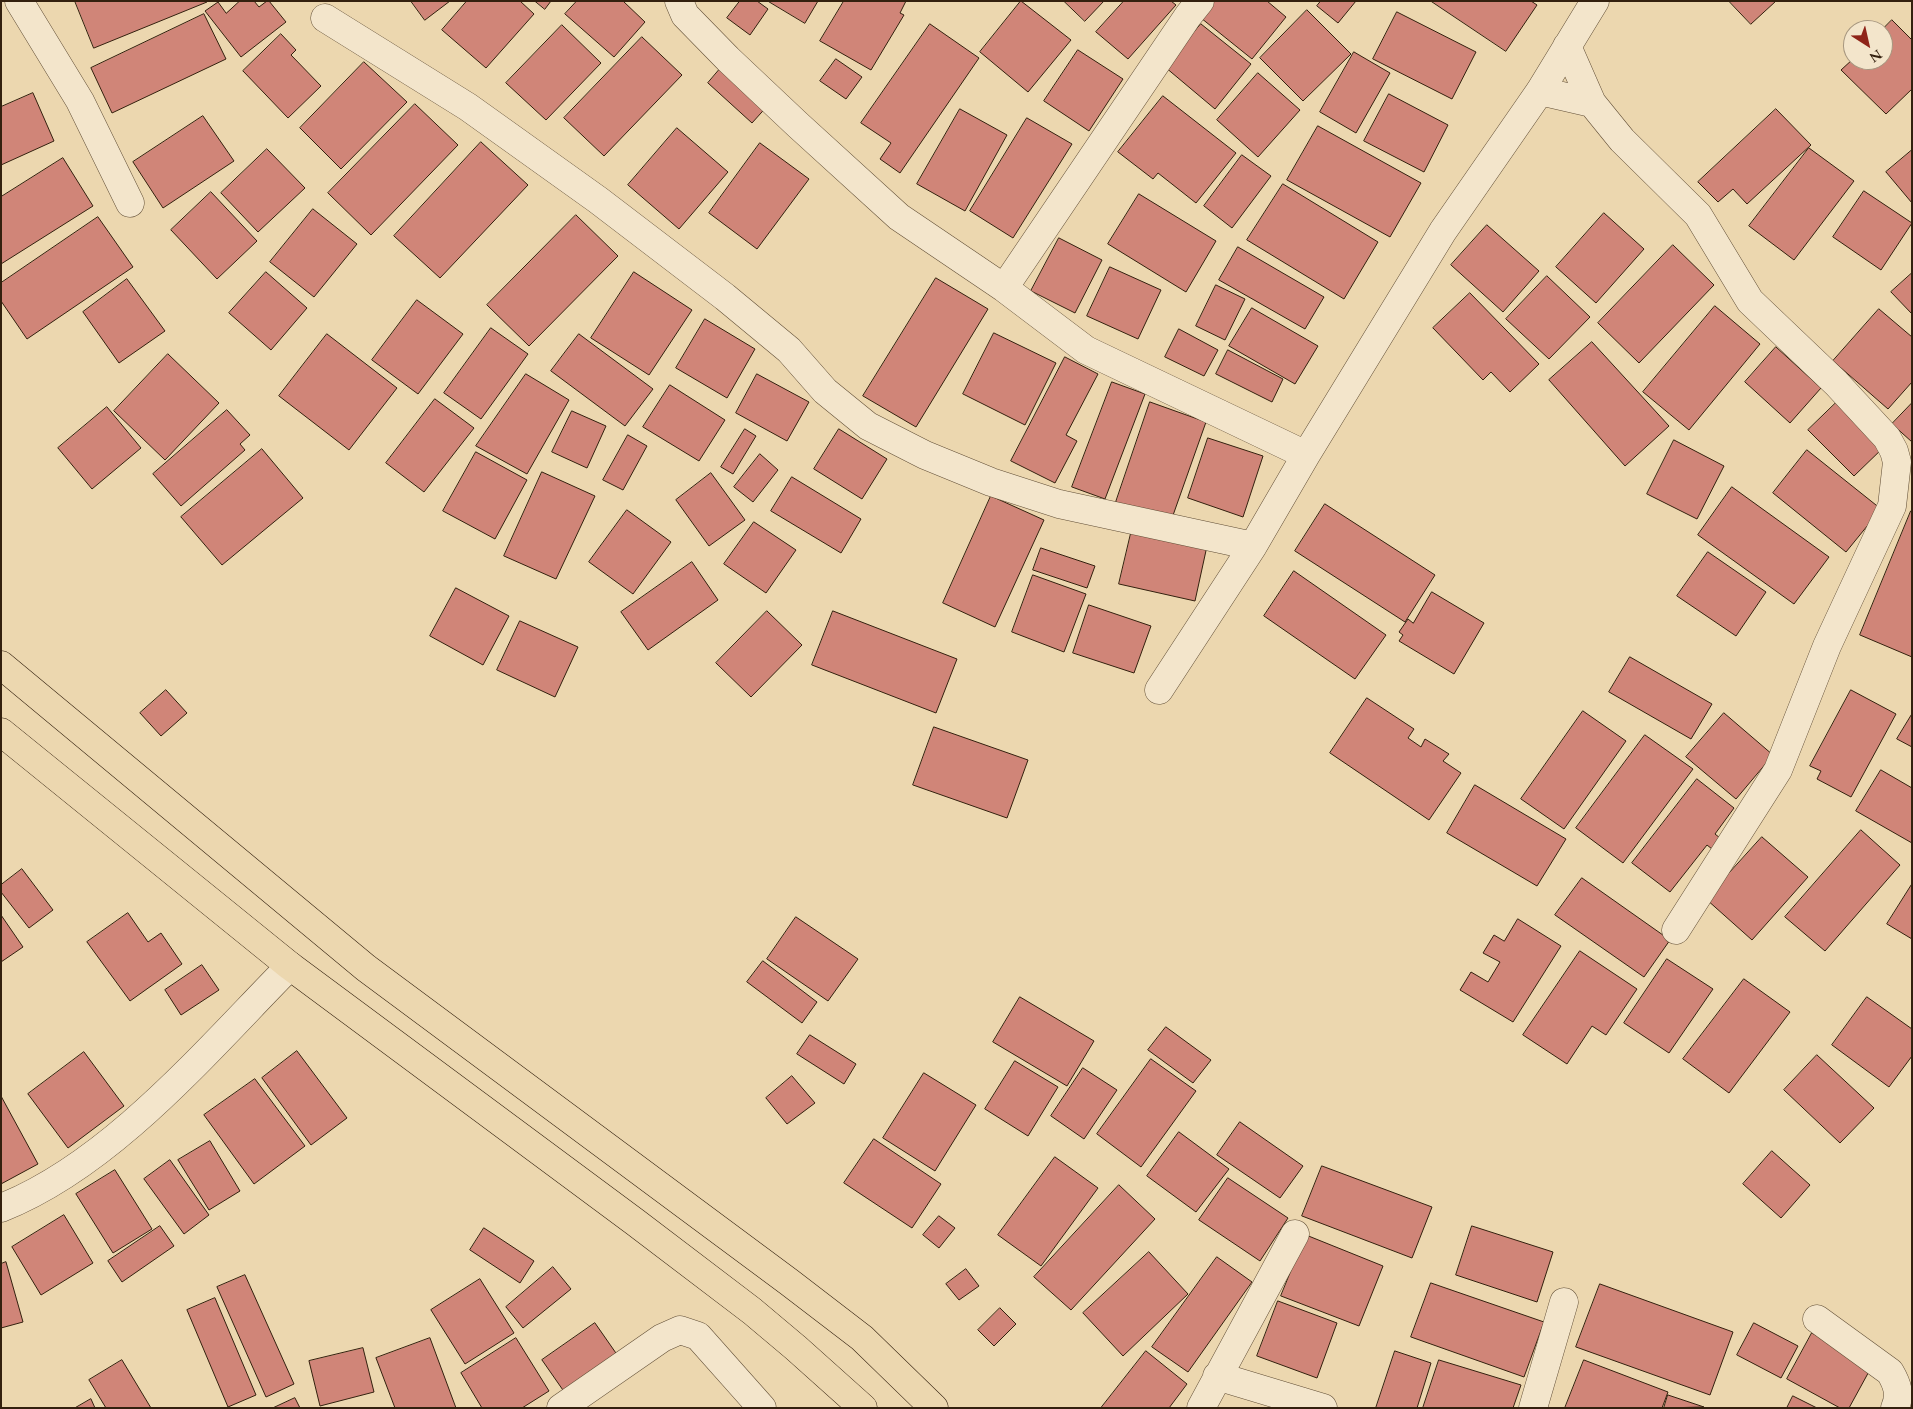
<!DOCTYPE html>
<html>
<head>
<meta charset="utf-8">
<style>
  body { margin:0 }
  #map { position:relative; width:1913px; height:1409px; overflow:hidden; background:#ecd7af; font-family:"EB Garamond",serif }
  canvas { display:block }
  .frame { position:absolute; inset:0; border:2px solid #33200e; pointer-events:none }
  .north { position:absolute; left:1843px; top:20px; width:50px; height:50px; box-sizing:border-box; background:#f3e5cb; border:1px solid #a6967f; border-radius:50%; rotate:145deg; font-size:14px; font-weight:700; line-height:20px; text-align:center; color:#33200e }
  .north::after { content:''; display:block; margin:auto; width:18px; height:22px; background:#8f2418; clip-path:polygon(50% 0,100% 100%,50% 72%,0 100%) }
</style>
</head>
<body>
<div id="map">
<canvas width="1913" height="1409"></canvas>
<div class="frame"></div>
<div class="north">N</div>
</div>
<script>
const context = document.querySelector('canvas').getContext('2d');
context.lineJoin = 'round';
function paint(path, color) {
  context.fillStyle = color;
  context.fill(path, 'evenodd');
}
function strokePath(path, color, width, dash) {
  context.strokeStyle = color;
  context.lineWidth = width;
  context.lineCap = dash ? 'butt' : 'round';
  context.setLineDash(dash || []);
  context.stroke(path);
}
const building = new Path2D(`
  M75,1H207V2L94,48Z
  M240,1H254L259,7L267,1H269L286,22L241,57L205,11L218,2L226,13Z
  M411,1H450L425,20Z
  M467,1H520L534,14L486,68L442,30Z
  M535,1H551L545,9Z
  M577,1H623L645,22L614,57L565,14Z
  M740,1H757L768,9L750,35L727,18Z
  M768,1H818L805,23Z
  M844,1H906L900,13L904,15L871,70L820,41Z
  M1021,1L1071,40L1028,92L980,52Z
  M1064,1H1104L1085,21Z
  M1124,1H1171L1176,5L1128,59L1096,32Z
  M1215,1H1267L1286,17L1252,59L1201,18Z
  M1321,1H1356L1338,23L1317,6Z
  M1431,1H1531L1537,5L1506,51Z
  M1729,1H1776L1751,24Z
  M1307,10L1351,54L1303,101L1260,58Z
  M1397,12L1476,52L1452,99L1373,59Z
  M204,14L226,59L112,113L91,68Z
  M1892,20L1912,40V89L1886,114L1841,70L1853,59V60H1883V30H1882Z
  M930,24L979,58L900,173L880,159L891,143L861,123Z
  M1201,24L1251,64L1215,109L1165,67Z
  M562,25L601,63L546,120L506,83Z
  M281,34L296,50L291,55L321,86L288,118L243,71Z
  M642,37L682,75L604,156L564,118Z
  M1078,50L1123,79L1089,131L1044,101Z
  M1354,52L1390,73L1356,133L1320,112Z
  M836,59L862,77L846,99L820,81Z
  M364,62L407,102L341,169L300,128Z
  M725,63L770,103L752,123L708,83Z
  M1258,73L1300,110L1258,157L1217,120Z
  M33,93L54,141L1,165V107Z
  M1389,94L1448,125L1424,172L1364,141Z
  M1163,96L1236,153L1196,203L1158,173L1153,179L1118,152Z
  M415,104L458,145L371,235L328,193Z
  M960,109L1007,135L965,211L917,184Z
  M1776,109L1811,145L1747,204L1733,189L1718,202L1698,182Z
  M203,116L234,161L163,208L133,162Z
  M1027,118L1072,144L1013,238L970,211Z
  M1318,126L1421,183L1390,237L1287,180Z
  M677,128L728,172L679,229L628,185Z
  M481,142L528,185L440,278L394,236Z
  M760,143L809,179L757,249L709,213Z
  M1809,148L1854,181L1794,260L1749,226Z
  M267,149L305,188L258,232L221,193Z
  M1912,150V203L1886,172Z
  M1242,155L1271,176L1232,228L1204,206Z
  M63,158L93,206L1,264V197Z
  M1283,184L1378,242L1344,299L1247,240Z
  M1864,191L1912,223L1881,270L1833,237Z
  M211,192L257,241L217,279L171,230Z
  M1139,194L1216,241L1186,292L1108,244Z
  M313,209L357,244L314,297L270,262Z
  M1604,213L1644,249L1596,303L1556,267Z
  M576,215L618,256L529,346L487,305Z
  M98,217L133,267L27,339L1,301V283Z
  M1487,225L1539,271L1503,312L1451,265Z
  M1059,238L1102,260L1075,313L1031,291Z
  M1673,245L1714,285L1639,363L1598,323Z
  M1238,247L1324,297L1305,329L1219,280Z
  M1110,267L1161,290L1138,339L1087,316Z
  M266,272L307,308L271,350L229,313Z
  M634,272L692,310L649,375L591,338Z
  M1912,273V314L1891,292Z
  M1547,276L1590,317L1549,359L1506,319Z
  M936,278L988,309L916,427L863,396Z
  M127,279L165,331L119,363L83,312Z
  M1216,285L1245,299L1225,340L1196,326Z
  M1470,293L1539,364L1510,392L1491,372L1483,380L1433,328Z
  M417,300L463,334L418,394L372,360Z
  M1715,306L1760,344L1689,430L1643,392Z
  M1252,308L1318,346L1295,384L1229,346Z
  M1879,309L1912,337V382L1888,409L1833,361Z
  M705,319L755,349L727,398L676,368Z
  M491,328L528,354L481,419L444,393Z
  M1179,329L1218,350L1204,376L1165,357Z
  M994,333L1056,363L1025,425L963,394Z
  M327,334L397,388L349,450L279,396Z
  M579,334L653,389L625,426L551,371Z
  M1592,342L1669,426L1625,466L1549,380Z
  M1776,347L1821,388L1790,423L1745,382Z
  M1228,350L1283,379L1272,402L1216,374Z
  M168,354L219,403L165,460L114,411Z
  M1065,357L1098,374L1066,435L1077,441L1055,483L1011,461Z
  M526,374L569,400L527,474L476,446Z
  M757,374L809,402L787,441L736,413Z
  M1112,382L1145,394L1105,499L1072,487Z
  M670,385L725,420L699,461L643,427Z
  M435,399L474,428L424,492L386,463Z
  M1839,400L1885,446L1854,476L1808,430Z
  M1150,402L1206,422L1171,521L1116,502Z
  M1912,403V442L1892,424Z
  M107,407L141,448L92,489L58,448Z
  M227,410L250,435L240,444L245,450L181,506L153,474Z
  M572,411L606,426L587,468L552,452Z
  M745,429L756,436L733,474L721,467Z
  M839,429L887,459L862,499L814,469Z
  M628,435L647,446L623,490L603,480Z
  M1208,438L1263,456L1243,517L1188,498Z
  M1674,440L1724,466L1697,519L1647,494Z
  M262,449L303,498L222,565L181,517Z
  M1807,450L1881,509L1846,552L1773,493Z
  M476,452L527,480L495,539L443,511Z
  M760,454L778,470L753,502L734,487Z
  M542,472L595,496L556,579L504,556Z
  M711,473L745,520L709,546L676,500Z
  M792,477L861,519L841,553L771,511Z
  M1732,487L1829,557L1794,604L1698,535Z
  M991,496L1044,520L995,627L943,603Z
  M1325,504L1435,575L1405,622L1295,551Z
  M627,510L671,542L633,594L589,562Z
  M1911,511H1912V657L1860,635Z
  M754,522L796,550L766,593L724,564Z
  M1132,529L1207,546L1195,601L1119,584Z
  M1041,548L1095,566L1087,588L1033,570Z
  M1708,552L1766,592L1736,636L1677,596Z
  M692,562L718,600L648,650L621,612Z
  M1294,571L1386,635L1355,679L1264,616Z
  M1033,575L1086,594L1064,652L1012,632Z
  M456,588L509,616L483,665L430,636Z
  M1432,592L1484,623L1454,674L1399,641L1403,635L1399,632L1408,619L1413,623Z
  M1089,605L1151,626L1134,673L1073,653Z
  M767,611L802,645L751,697L716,663Z
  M833,611L957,659L936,713L812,665Z
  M520,621L578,647L555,697L497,670Z
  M1630,657L1712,704L1691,739L1609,692Z
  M166,690L187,713L161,736L140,713Z
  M1851,690L1896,714L1851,797L1817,779L1821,771L1810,766Z
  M1367,698L1414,729L1408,738L1421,747L1425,739L1449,754L1443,761L1461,773L1429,820L1330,753Z
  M1583,711L1626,741L1564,829L1521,799Z
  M1724,713L1773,755L1736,799L1686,757Z
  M1912,714V747L1897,739Z
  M934,727L1028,760L1007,818L913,785Z
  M1645,735L1693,769L1623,863L1576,828Z
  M1881,770L1912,788V843L1856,811Z
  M1697,779L1734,808L1715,834L1725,842L1717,853L1707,845L1670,892L1632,863Z
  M1475,785L1566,839L1537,886L1447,833Z
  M1861,830L1900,865L1825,951L1785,917Z
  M1762,837L1808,877L1752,940L1706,899Z
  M22,869L53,910L29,928L1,892V885Z
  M1582,878L1670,940L1644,977L1555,915Z
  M1912,884V939L1887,924Z
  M128,913L148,942L161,933L182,964L130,1001L87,942Z
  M1,915L23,947L1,962Z
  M796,917L858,959L828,1001L767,959Z
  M1518,919L1561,946L1513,1022L1460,990L1471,972L1488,982L1500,962L1483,953L1494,935L1504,941Z
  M1580,951L1637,989L1606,1035L1592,1026L1567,1064L1523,1035Z
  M1667,959L1713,989L1669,1053L1624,1023Z
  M763,961L817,1002L802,1023L747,982Z
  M202,965L219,990L181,1015L165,990Z
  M1744,979L1790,1012L1729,1093L1683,1059Z
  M1020,997L1094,1041L1067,1086L993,1042Z
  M1867,997L1912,1029V1056L1889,1087L1832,1045Z
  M1166,1027L1211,1060L1193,1083L1148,1050Z
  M810,1035L856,1064L844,1084L797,1054Z
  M297,1051L347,1118L311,1145L262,1078Z
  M84,1052L124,1106L68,1148L28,1094Z
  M1817,1055L1874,1108L1840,1143L1784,1090Z
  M1151,1059L1196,1091L1141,1167L1097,1134Z
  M1015,1061L1058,1087L1028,1136L985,1109Z
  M1083,1068L1117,1090L1084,1139L1051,1116Z
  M924,1073L976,1105L935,1171L883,1138Z
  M792,1076L815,1103L787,1124L766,1098Z
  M255,1079L305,1146L254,1184L204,1115Z
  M1,1096L38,1164L1,1184Z
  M1240,1122L1303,1166L1280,1198L1217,1155Z
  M1179,1132L1229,1169L1196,1212L1147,1176Z
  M874,1139L941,1184L912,1228L844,1183Z
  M210,1141L240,1191L209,1210L178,1160Z
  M1772,1151L1810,1185L1781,1218L1743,1184Z
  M1055,1157L1098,1188L1041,1266L998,1235Z
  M170,1160L209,1215L184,1234L144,1179Z
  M1322,1166L1432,1207L1412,1258L1302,1216Z
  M115,1170L152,1229L113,1253L76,1194Z
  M1228,1178L1288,1218L1260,1261L1199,1220Z
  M1119,1185L1155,1219L1071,1310L1034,1277Z
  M64,1215L93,1263L41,1295L12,1247Z
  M939,1216L955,1228L939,1248L923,1235Z
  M160,1226L174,1246L122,1282L108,1261Z
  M1472,1226L1553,1252L1537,1302L1456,1275Z
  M484,1228L534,1261L520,1283L470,1250Z
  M1306,1235L1383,1266L1359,1326L1281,1296Z
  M1149,1252L1188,1294L1123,1356L1083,1313Z
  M1217,1257L1252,1282L1188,1372L1152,1347Z
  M6,1262L23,1322L1,1328V1264Z
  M553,1267L571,1289L523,1328L506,1307Z
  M966,1269L979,1286L959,1300L946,1284Z
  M245,1275L294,1384L266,1397L217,1287Z
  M480,1279L514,1333L465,1364L431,1310Z
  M1431,1283L1544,1322L1524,1377L1411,1337Z
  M1600,1284L1733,1332L1710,1395L1576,1347Z
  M215,1298L256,1395L228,1407L187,1310Z
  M1278,1301L1337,1323L1317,1378L1257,1356Z
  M1000,1308L1016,1324L994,1346L978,1330Z
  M595,1323L618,1356L565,1393L542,1360Z
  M1754,1323L1798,1346L1781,1378L1737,1355Z
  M1812,1333L1872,1366L1849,1408H1840L1787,1379Z
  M430,1338L456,1408H395L376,1358Z
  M516,1338L549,1391L522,1408H482L461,1373Z
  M363,1348L374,1392L320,1406L309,1361Z
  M1146,1351L1187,1384L1169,1408H1101Z
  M1395,1351L1431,1363L1417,1408H1376Z
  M122,1360L151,1408H106L89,1380Z
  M1439,1360L1521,1385L1513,1408H1423Z
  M1584,1360L1668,1392L1662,1408H1565Z
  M1668,1395L1704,1407L1664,1408Z
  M1793,1396L1817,1408H1787Z
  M295,1398L300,1408H273Z
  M91,1399L95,1408H75Z`);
const minor = new Path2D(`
  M19,1L80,101L130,203
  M679,1L685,15L728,59L798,125L899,217L1004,288L1086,350L1306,455
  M325,18L468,107L598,200L725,297L789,350L825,391L868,426L925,455L991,482L1059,504L1253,546
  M1567,46L1592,103L1622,140L1698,215L1750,301L1836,383L1887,438L1894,451L1897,462L1892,506L1827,646L1778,770L1676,930
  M1540,91L1592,103
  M1004,288L1188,16L1200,1
  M1159,690L1253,546L1306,455L1443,231L1540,91L1595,1
  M1,1208C112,1164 207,1050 290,966
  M1817,1319L1890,1372C1897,1384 1901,1394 1895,1408
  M1217,1376L1323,1408
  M561,1408L662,1338L680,1330L698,1336L762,1408
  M1201,1408L1295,1234
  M1533,1408L1564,1302`);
const major = new Path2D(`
  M1,665L366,968L789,1282L862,1338L934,1408
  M1,732L290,966L635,1222L752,1311L796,1348L863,1408`);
paint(building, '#d08578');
strokePath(building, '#33200e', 1);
strokePath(minor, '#614e36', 29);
strokePath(major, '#33200e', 29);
strokePath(minor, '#f3e5cb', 28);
strokePath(major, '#ecd7af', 28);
</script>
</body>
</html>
